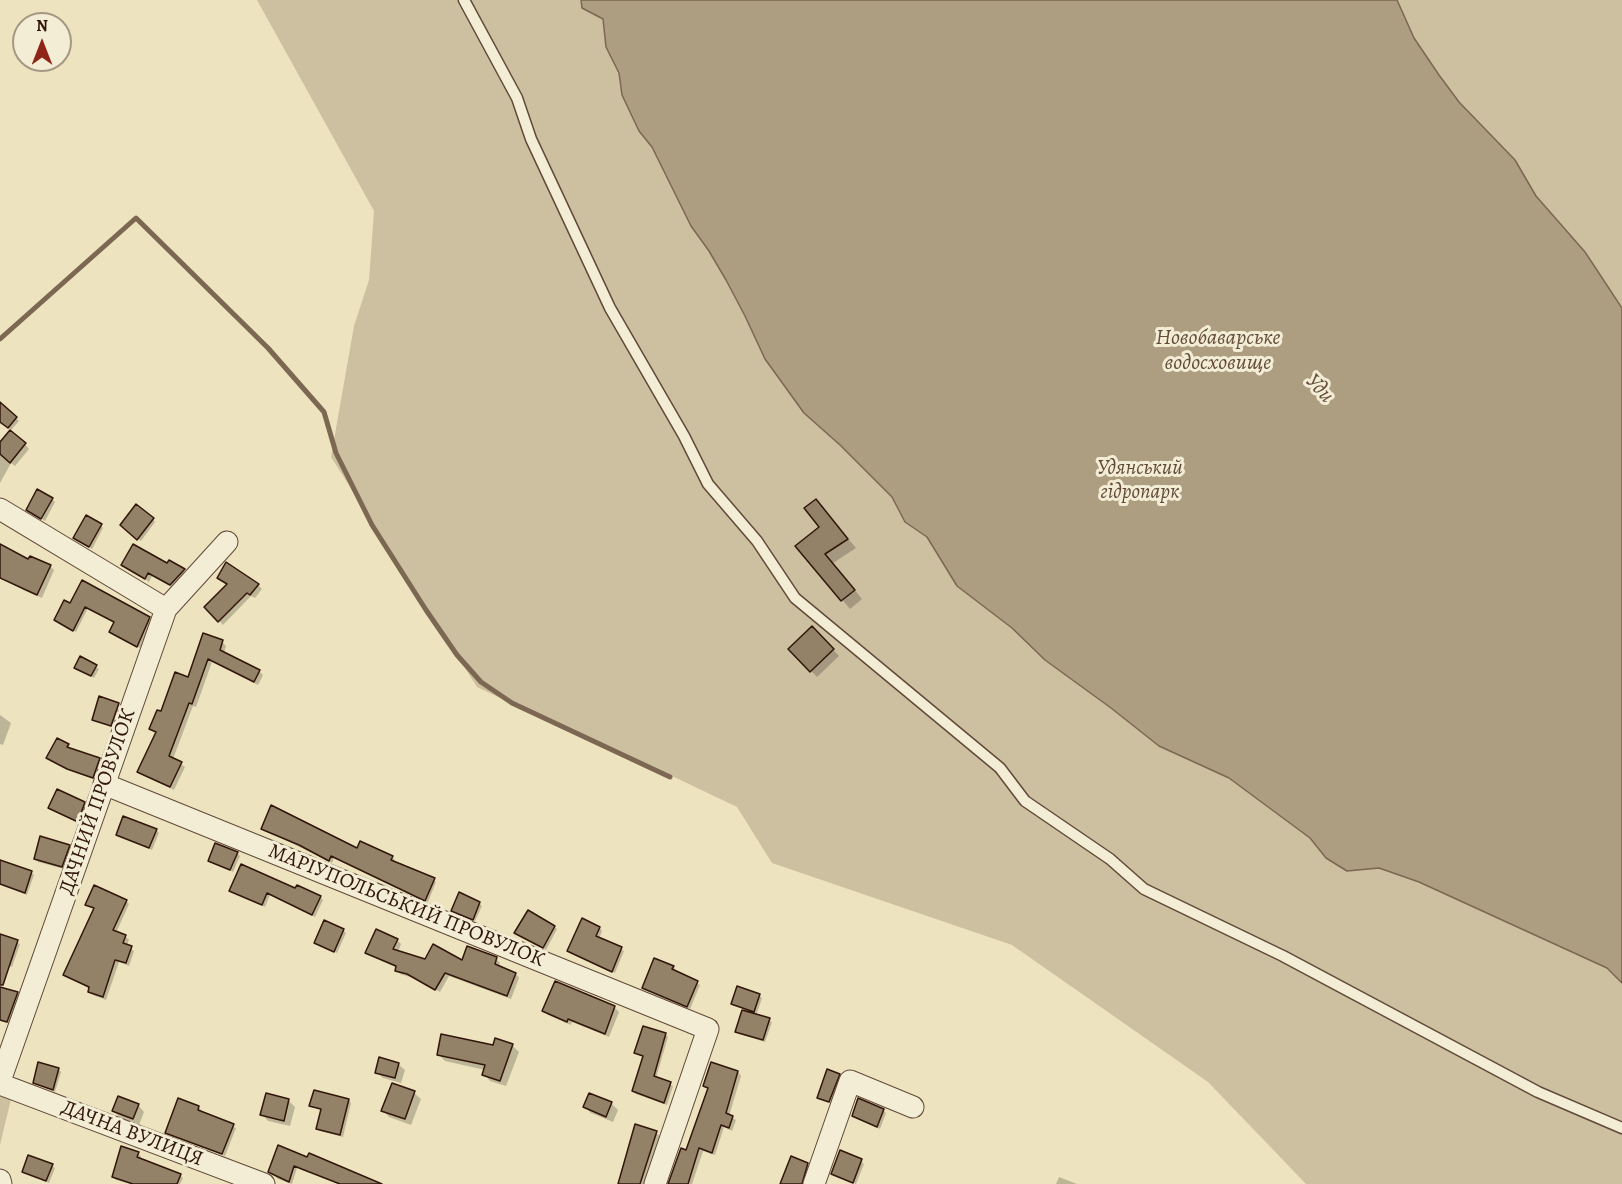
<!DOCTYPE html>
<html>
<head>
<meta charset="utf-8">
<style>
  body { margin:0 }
  #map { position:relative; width:1622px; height:1184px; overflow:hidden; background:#ede3be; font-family:Alegreya,serif }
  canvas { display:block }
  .north { position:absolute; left:12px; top:12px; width:60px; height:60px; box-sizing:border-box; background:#f3edd5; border:2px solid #a59784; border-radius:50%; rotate:0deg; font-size:16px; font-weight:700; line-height:24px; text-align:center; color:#31160b }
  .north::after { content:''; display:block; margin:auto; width:21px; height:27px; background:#8f2418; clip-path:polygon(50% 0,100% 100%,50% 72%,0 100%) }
</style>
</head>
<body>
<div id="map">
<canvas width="1622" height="1184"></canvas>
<div class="north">N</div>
</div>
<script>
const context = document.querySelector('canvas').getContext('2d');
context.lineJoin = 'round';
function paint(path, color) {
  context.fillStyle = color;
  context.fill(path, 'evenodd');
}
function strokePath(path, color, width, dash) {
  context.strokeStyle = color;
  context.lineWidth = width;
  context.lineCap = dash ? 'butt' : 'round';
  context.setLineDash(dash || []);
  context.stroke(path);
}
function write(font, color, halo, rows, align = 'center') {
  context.font = font + ' Alegreya,serif';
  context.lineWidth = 6;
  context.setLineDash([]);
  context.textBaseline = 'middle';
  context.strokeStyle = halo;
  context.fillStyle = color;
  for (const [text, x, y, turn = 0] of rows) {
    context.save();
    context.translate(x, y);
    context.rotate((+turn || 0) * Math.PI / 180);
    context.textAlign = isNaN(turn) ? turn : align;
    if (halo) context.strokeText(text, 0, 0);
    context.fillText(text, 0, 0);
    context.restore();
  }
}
const green = new Path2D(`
  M257,0H1622V1184H1306L1208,1082L1012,945L772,863L737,807L670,775L669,778L477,687L331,457L354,326L369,280L374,211Z
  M0,1092L11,1099L0,1145Z`);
const water = new Path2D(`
  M581,0H1397L1414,38L1439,75L1459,102L1515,160L1536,196L1585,252L1622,308V983L1607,968L1419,882L1379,868L1347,871L1326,858L1310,838L1229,778L1159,746L1111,708L1045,660L1012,628L957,586L927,537L905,522L892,497L840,445L804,413L765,359L745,316L726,280L709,251L691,226L652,147L639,131L622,95L619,73L606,47L603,19L582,8Z`);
const shadow = new Path2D(`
  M1,405L19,421L11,430L0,420Z
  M25,444L29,449L15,466L11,463L0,483V445Z
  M52,499L55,502L45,521L31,512Z
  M824,510L856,548L833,563L862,599L850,609L797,546L822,527Z
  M153,519L155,522L141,541L124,528Z
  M101,525L103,528L92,549L78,541Z
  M0,545L29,561L50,566L54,570L42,598L23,590L0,568Z
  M169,562L188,575L175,589L152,576L149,582L123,565H167Z
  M219,578L258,585L262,589L255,598L251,596L223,625L207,607L228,585Z
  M83,582L151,621L140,648L113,635L110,632L115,623L88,608L76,632L56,620L70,605Z
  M819,634L839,656L817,677L790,649Z
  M222,642L226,646L224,653L259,671L263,675L258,685L212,662L196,707L193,706L173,759L185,767L174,790L143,775L139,771L157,733L151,729L189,679Z
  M81,658L99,669L94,678L79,670Z
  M100,698L121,707L114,728L93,719Z
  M0,715L11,723L3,745L0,744Z
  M68,745L70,749L99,759L102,762L96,780L71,771L51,760Z
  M84,803L87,806L81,823L50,808Z
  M263,829L392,857L395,860L394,862L436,882L428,902L334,858L332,863Z
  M156,830L159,833L152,850L117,835Z
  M69,846L72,849L64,869L38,862L35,859Z
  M237,853L240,856L233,872L210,860Z
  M0,866L31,872L34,875L27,895L0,885Z
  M231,890H296L320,897L323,900L315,917L270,895L265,907Z
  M126,901L129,904L116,933L129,939L127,946L134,951L129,966L119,962L106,1000L93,995L89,992L90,989L65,975L95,910L87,904Z
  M479,903L482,906L475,921L452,911Z
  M555,927L557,929L546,950L519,935Z
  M600,928L602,931L599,939L624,951L615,973L569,951Z
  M343,930L346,933L337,953L316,943Z
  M0,936L20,944L12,967L0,963Z
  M397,940L401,944L398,952L426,960L463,962L496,959L500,963L499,967L516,974L519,978L511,999L449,976L440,992L413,978L400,974L397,970V968L371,956L367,952Z
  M673,967L676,970L675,972L700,985L690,1009L644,988Z
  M555,983L615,1008L619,1012L609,1037L572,1022L571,1025L548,1015L543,1011Z
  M0,989L17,993L20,996L10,1024L0,1021Z
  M759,995L762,998L756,1016L772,1022L765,1042L739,1034L737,1031L744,1009L733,1003Z
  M644,1028L666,1035L668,1037L656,1078L673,1086L667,1105L636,1094L633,1091L644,1057L636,1053Z
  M512,1045L519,1052L506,1086L490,1081L484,1074L485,1070L445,1061L438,1054Z
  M398,1064L405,1070L401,1083L383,1078L377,1072Z
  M58,1069L61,1072L55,1092L34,1082Z
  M738,1072L741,1076L729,1116L736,1120L732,1131L724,1127L715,1155L703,1151L692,1184H670L686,1152L709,1090L705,1086Z
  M839,1075L842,1078L832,1104L821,1100L818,1097Z
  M392,1085L414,1093L421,1099L411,1125L389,1117L383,1110Z
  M288,1100L295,1107L290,1126L268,1121L262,1114Z
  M349,1100L351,1103L343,1137L320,1131L317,1129L322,1111L311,1106Z
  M611,1103L618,1110L613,1122L591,1113L585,1107Z
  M138,1105L144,1112L139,1125L120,1118L114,1111Z
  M198,1107L201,1110L200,1112L236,1128L225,1156L170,1135L167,1133Z
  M883,1110L886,1113L880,1129L853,1116Z
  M656,1133L660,1136L646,1184H620Z
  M279,1147L375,1184H338L297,1168L292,1184L278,1179L270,1172Z
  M138,1154L141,1156L140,1160L180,1175L183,1178L180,1184H130L116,1180L113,1177Z
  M861,1161L864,1164L856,1184L833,1174Z
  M807,1164L810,1167L804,1184H781Z
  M52,1166L55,1168L49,1183L24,1172Z
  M1059,1177L1077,1184H1056Z`);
const stream = new Path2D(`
  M0,339L136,218L268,348L324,412L336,453L372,525L426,610L457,655L481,682L512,703L670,777`);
const building = new Path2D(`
  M0,402L17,417L8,428L0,422Z
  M10,430L26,443L10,463L0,454V442Z
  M37,489L53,498L41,519L26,510Z
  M816,499L848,539L825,554L855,590L841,601L795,546L819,527L804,508Z
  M136,504L154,518L137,540L120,525Z
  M86,515L102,524L89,547L73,538Z
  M0,544L28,559L30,556L51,565L37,595L0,578Z
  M133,544L167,563L169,560L185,569L170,585L148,573L145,579L121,565Z
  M226,562L259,584L250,595L247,593L218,622L204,607L227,584L217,578Z
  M82,580L150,617L137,647L109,632L114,622L85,607L73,631L54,620L64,600L70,603Z
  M812,626L834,649L810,672L788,649Z
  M203,633L223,640L220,650L260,670L254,682L208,659L192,704L189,703L169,756L182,762L170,787L137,772L156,732L149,729L157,710L161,711L175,672L188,677Z
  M80,656L97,665L91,676L74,668Z
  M99,696L119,703L111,726L92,720Z
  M57,738L69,744L67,747L100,758L93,778L67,769L46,758Z
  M57,789L85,802L78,822L48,808Z
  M271,805L357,848L360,841L393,856L391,860L435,878L425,901L331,856L329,861L299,845L261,829Z
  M123,816L157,829L149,848L116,835Z
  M40,836L70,845L62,867L34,859Z
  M215,843L238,852L230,870L208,861Z
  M0,860L32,871L25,893L0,884Z
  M241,864L295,888L297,885L321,896L312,915L267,893L262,905L229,891Z
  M94,885L127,900L113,930L126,935L123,943L132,946L126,963L115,960L103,997L88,992L89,987L63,975L94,908L85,905Z
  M459,892L480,902L473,920L451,911Z
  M528,910L555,926L543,948L514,933Z
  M582,918L600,927L596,936L622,947L612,972L567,951Z
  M324,920L344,929L334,952L314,943Z
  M376,929L398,939L393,949L425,959L433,944L462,960L467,946L497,957L495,964L516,973L507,996L445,973L435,990L407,974L395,971L396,966L365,953Z
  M0,934L18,940L3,985H0Z
  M654,958L674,966L672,969L698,981L687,1007L642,988Z
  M555,981L615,1006L605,1034L568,1019L567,1022L542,1011Z
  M737,986L760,994L754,1012L731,1004Z
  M0,987L18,992L7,1022L0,1020Z
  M742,1010L770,1018L763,1040L735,1032Z
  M643,1026L666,1033L654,1076L671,1082L664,1103L632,1091L643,1056L634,1053Z
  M441,1034L493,1045L495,1038L513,1044L500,1081L482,1075L485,1065L437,1055Z
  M379,1057L399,1063L395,1078L375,1073Z
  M38,1062L59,1068L53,1090L33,1083Z
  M711,1062L738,1071L726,1113L733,1116L729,1128L721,1125L712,1153L699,1148L688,1184H668L681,1148L686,1150L708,1088L703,1086Z
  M827,1069L840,1074L829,1102L817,1098Z
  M392,1083L415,1091L405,1119L381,1111Z
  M314,1090L349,1099L340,1135L316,1129L321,1109L309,1106Z
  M266,1093L289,1099L284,1121L260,1115Z
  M589,1093L612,1102L606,1117L583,1107Z
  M118,1096L139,1104L133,1119L112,1111Z
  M178,1098L199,1106L198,1110L234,1124L222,1154L165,1133Z
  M858,1098L884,1109L877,1127L852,1116Z
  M635,1124L657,1131L640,1184H618Z
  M278,1145L307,1157L309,1153L382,1184H340L294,1166L289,1182L268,1172Z
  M121,1146L139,1152L137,1157L181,1174L177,1184H133L112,1177Z
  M840,1150L862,1159L853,1183L831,1174Z
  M28,1155L53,1164L46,1181L22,1172Z
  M791,1156L808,1163L802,1184H780Z`);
const service = new Path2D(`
  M464,0L517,98L531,139L610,308L684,436L708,484L757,541L795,598L1000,768L1025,801L1110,859L1144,889L1283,956L1538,1092L1622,1128`);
const minor = new Path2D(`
  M0,509L166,609
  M104,784L708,1029L655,1184
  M0,1081L166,609L227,542
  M0,1084L264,1184
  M0,1180L1,1184
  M814,1184L850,1081L913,1107`);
const parkNames = [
  ["Удянський",1140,469],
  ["гідропарк",1140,493]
];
const streetNames = [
  ["ДАЧНИЙ ПРОВУЛОК",98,802,-71],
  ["МАРІУПОЛЬСЬКИЙ ПРОВУЛОК",406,906,22],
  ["ДАЧНА ВУЛИЦЯ",132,1134,21]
];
const waterNames = [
  ["Новобаварське",1218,339],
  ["водосховище",1218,364],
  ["Уди",1319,389,47]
];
paint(green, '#cdc0a0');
paint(water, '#ad9d81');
strokePath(water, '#7b6752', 1.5);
paint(shadow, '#0003');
strokePath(stream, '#7b6752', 5);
paint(building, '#938168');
strokePath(building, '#31160b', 1.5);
strokePath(service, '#604938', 13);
strokePath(minor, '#604938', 23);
strokePath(service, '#f3edd5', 10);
strokePath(minor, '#f3edd5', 21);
write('italic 21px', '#604938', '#f3edd5', parkNames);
write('21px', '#31160b', '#f3edd5', streetNames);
write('italic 22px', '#634c3a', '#f3edd5', waterNames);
</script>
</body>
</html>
